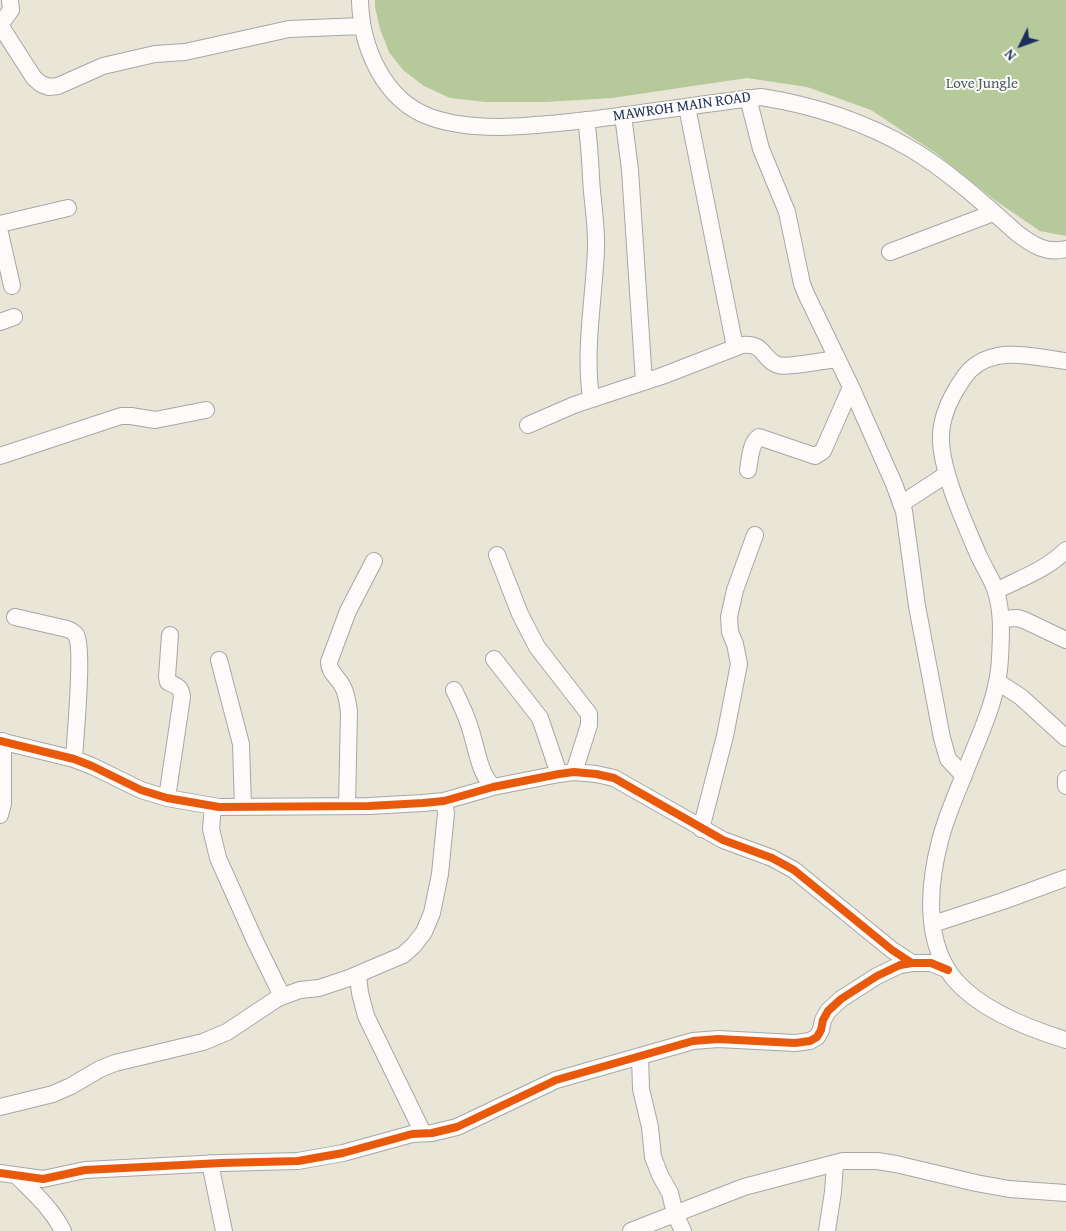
<!DOCTYPE html>
<html>
<head>
<meta charset="utf-8">
<style>
  body { margin:0 }
  #map { position:relative; width:1066px; height:1231px; overflow:hidden; background:#e9e6d8; font-family:"Gentium Book Plus",serif }
  canvas { display:block }
  .north { position:absolute; left:996px; top:20px; width:50px; height:50px; -webkit-text-stroke:4px #fdfcf7; paint-order:stroke; rotate:228deg; font-size:14px; font-weight:700; line-height:20px; text-align:center; color:#1b2f5e }
  .north::after { content:''; display:block; margin:auto; width:18px; height:22px; background:#1b2f5e; clip-path:polygon(50% 0,100% 100%,50% 72%,0 100%) }
</style>
</head>
<body>
<div id="map">
<canvas width="1066" height="1231"></canvas>
<div class="north">N</div>
</div>
<script>
const context = document.querySelector('canvas').getContext('2d');
context.lineJoin = 'round';
function paint(path, color) {
  context.fillStyle = color;
  context.fill(path, 'evenodd');
}
function strokePath(path, color, width, dash) {
  context.strokeStyle = color;
  context.lineWidth = width;
  context.lineCap = dash ? 'butt' : 'round';
  context.setLineDash(dash || []);
  context.stroke(path);
}
function write(font, color, halo, rows, align = 'center') {
  context.font = font + ' "Gentium Book Plus",serif';
  context.lineWidth = 4;
  context.setLineDash([]);
  context.textBaseline = 'middle';
  context.strokeStyle = halo;
  context.fillStyle = color;
  for (const [text, x, y, turn = 0] of rows) {
    context.save();
    context.translate(x, y);
    context.rotate((+turn || 0) * Math.PI / 180);
    context.textAlign = isNaN(turn) ? turn : align;
    if (halo) context.strokeText(text, 0, 0);
    context.fillText(text, 0, 0);
    context.restore();
  }
}
const forest = new Path2D(`
  M375,0H1066V236L1040,231L996,201L937,154L871,110L807,87L747,78L612,98L546,102H485L450,98L424,86L403,70L389,52L380,29L375,7Z`);
const minor = new Path2D(`
  M360,0C361,46 383,100 430,117C477,134 538,125 588,120C645,113 703,104 761,97C812,105 865,122 911,149C950,172 984,204 1018,234C1033,245 1046,254 1066,249
  M0,25L34,78L41,84L49,87L58,86L103,66L155,54L185,52L289,29L362,26
  M0,25L11,10L10,0
  M748,98L761,149L787,212L802,284L807,296L851,387L894,484L904,511L917,606L942,738L948,759L964,776
  M687,107L735,347
  M623,115L630,170L644,382
  M586,120C589,139 590,157 591,177C592,201 597,225 596,249C594,299 584,349 591,398
  M0,224L68,208
  M0,233L12,286
  M890,252L993,213
  M0,322L14,317
  M1066,361C1034,357 996,345 970,370C965,375 961,382 957,388C948,403 941,420 941,437C940,469 965,524 978,554C983,566 991,577 995,589C1003,611 1001,636 1000,659C998,697 981,732 967,767C958,791 946,816 940,841C928,886 924,943 955,980C981,1010 1030,1029 1066,1040
  M528,425L574,405L662,376L742,345C766,343 761,359 778,365C789,368 825,360 837,359
  M0,456L121,416H131L155,420L206,410
  M748,470C750,460 750,443 759,437L815,456L823,451L851,387
  M901,504L947,474
  M497,555L520,614L537,647L589,714V725L574,772
  M996,591C1021,578 1046,570 1066,550
  M15,617L67,629C70,630 74,632 76,635C84,648 75,739 74,759
  M1001,619L1017,618L1024,620L1066,640
  M494,659L540,718L559,774
  M219,660L241,744L243,807
  M998,682L1021,697L1066,738
  M454,690C461,704 467,717 471,731C477,750 479,772 493,787
  M0,741L74,759L92,766L141,790L167,798L219,807L369,806L423,803L444,801L493,787L559,774L574,772L596,774L614,778L723,840L772,858L794,870L892,950L912,963H931L948,970
  M1066,779V786
  M167,798L182,697C181,687 177,686 168,682L167,677L170,635
  M213,806L211,829L218,858L256,943L282,996
  M347,806L349,712C348,704 347,695 343,687C339,678 329,673 329,662L348,611L374,561
  M0,815L3,804V741
  M701,829L725,736L739,664L735,644L730,632L729,617L735,590L755,535
  M933,924L1003,901L1066,878
  M358,975L360,993L366,1016L423,1133
  M640,1056L641,1089L650,1127L653,1157L660,1175L670,1193L675,1214L683,1231
  M0,1107L53,1094L71,1086L100,1069L115,1063L203,1042L227,1032L278,998L300,990L319,988L349,978L403,955L414,945L424,932L432,913L440,874L446,813L444,801
  M210,1163L224,1231
  M0,1173L43,1179L85,1170L221,1163L298,1161L343,1153L412,1134L432,1133L457,1127L556,1080L693,1041L718,1039L795,1043L810,1041L817,1037L821,1030L823,1020L828,1011L841,999L877,976L900,965L912,963
  M18,1177C35,1194 52,1209 63,1231
  M631,1231L744,1187L843,1161H877L896,1164L976,1183L1009,1189L1066,1193
  M827,1231L833,1192L835,1163`);
const cycleway = new Path2D(`
  M0,741L74,759L92,766L141,790L167,798L219,807L369,806L423,803L444,801L493,787L559,774L574,772L596,774L614,778L723,840L772,858L794,870L892,950L912,963H931L948,970
  M0,1173L43,1179L85,1170L221,1163L298,1161L343,1153L412,1134L432,1133L457,1127L556,1080L693,1041L718,1039L795,1043L810,1041L817,1037L821,1030L823,1020L828,1011L841,999L877,976L900,965L912,963`);
const parkNames = [
  ["Love Jungle",982,84]
];
const streetNames = [
  ["MAWROH MAIN ROAD",682,107,-8]
];
paint(forest, '#b5c99a');
strokePath(minor, '#a6a7a5', 18);
strokePath(minor, '#fcfbf9', 16);
strokePath(cycleway, '#e8590c', 8);
write('15px', '#475f65', '#fdfcf7', parkNames);
write('15px', '#1b2f5e', '#fdfcf7', streetNames);
</script>
</body>
</html>
